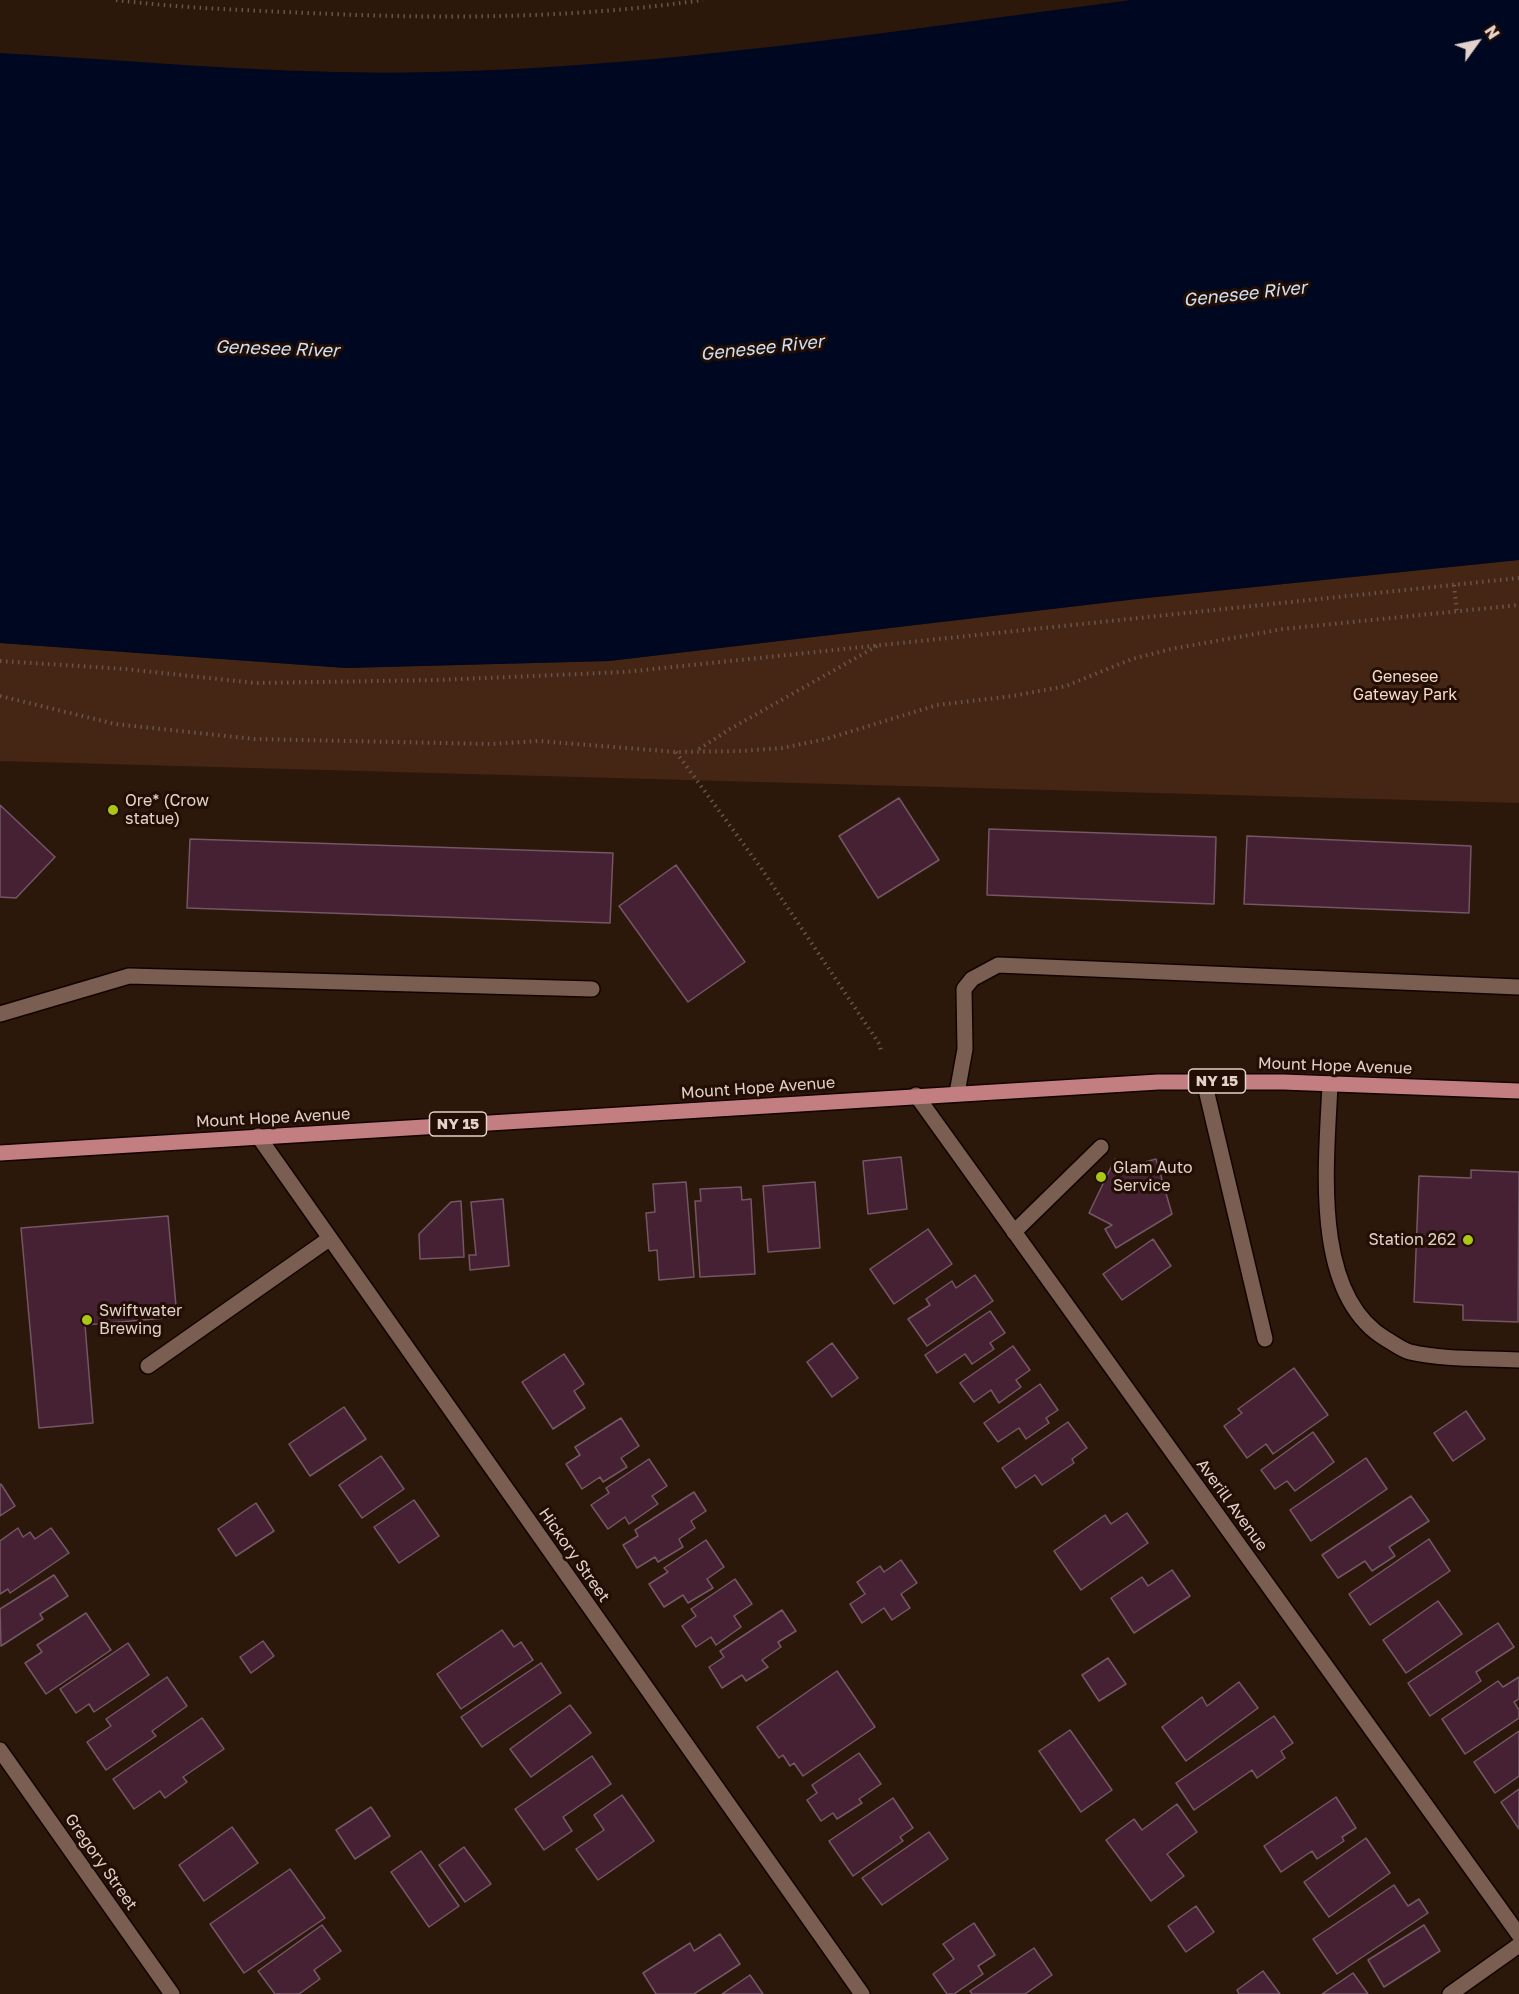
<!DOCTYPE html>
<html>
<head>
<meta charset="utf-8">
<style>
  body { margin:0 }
  #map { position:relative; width:1519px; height:1994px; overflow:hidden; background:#2c170b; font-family:"Golos Text",sans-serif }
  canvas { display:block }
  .north { position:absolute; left:1447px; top:12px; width:60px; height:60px; -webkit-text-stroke:4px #220e03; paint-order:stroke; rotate:57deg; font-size:16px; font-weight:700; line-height:24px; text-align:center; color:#e2d2cb }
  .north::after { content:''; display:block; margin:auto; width:21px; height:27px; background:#e2d2cb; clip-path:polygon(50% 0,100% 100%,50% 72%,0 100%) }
</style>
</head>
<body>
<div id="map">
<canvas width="1519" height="1994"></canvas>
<div class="north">N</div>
</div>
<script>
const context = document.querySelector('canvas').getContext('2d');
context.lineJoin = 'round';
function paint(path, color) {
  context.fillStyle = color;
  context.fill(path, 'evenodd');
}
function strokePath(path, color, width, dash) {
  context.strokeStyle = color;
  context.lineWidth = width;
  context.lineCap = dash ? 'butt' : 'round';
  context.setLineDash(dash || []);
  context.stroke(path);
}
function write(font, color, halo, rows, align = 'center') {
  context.font = font + ' "Golos Text",sans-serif';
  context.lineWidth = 6;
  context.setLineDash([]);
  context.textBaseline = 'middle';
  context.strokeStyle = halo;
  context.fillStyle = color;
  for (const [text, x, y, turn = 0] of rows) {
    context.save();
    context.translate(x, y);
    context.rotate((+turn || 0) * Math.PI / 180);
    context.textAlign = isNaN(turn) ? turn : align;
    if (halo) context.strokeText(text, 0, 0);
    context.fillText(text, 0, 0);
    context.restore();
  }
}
const green = new Path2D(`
  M1519,560V803L0,761V643L346,668L609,661L1137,599Z`);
const water = new Path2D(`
  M1131,0H1519V560L1137,599L609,661L346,668L0,643V53C144,61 289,76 433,72C667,67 899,30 1131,0Z`);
const building = new Path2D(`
  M899,798L939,860L878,898L839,836Z
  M0,805L55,857L16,898L0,897Z
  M989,829L1216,837L1214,904L987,895Z
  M1247,836L1471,846L1469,913L1244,904Z
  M190,839L613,853L610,923L187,908Z
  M676,865L745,962L688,1002L619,906Z
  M901,1157L907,1209L868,1214L863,1161Z
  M1115,1159L1141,1172L1145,1162L1156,1159L1172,1214L1116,1248L1105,1229L1112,1225L1089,1213Z
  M1471,1170L1519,1172L1518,1322L1463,1320V1305L1414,1302L1419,1176L1471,1178Z
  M686,1182L694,1277L659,1280L657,1250L649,1251L646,1213L655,1212L653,1184Z
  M815,1182L820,1248L768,1252L763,1186Z
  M741,1187L742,1200L751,1199L755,1274L700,1277L695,1201H701L700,1189Z
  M503,1199L509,1266L470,1270L469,1255H476L471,1202Z
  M461,1201L464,1257L420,1259L419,1234L451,1202Z
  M168,1216L177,1317L85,1325L93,1423L39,1428L21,1228Z
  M928,1229L952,1264L894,1304L870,1269Z
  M1153,1239L1171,1266L1122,1300L1103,1274Z
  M975,1275L993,1301L927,1346L908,1319L930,1305L926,1299L952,1281L956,1288Z
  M990,1311L1005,1333L990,1343L994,1349L972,1364L965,1354L937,1373L925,1355Z
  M832,1343L858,1378L832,1397L807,1362Z
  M1013,1346L1030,1370L1016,1380L1021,1387L999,1403L991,1390L974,1402L960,1383Z
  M564,1354L584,1384L574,1391L585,1408L553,1429L522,1382Z
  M1294,1368L1328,1415L1273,1454L1266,1444L1247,1458L1224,1426L1242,1413L1238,1409Z
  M1040,1384L1058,1410L1046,1418L1049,1423L1026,1439L1019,1428L998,1442L984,1423Z
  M344,1407L366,1439L310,1476L289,1444Z
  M1466,1411L1485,1439L1453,1461L1434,1433Z
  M621,1418L639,1446L621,1458L627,1467L603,1482L600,1477L582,1489L566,1464L580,1455L575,1447Z
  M1068,1422L1087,1448L1072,1459L1074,1463L1042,1485L1035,1475L1016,1488L1002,1468Z
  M1313,1432L1334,1462L1295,1491L1287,1481L1275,1489L1261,1470Z
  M381,1456L404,1489L362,1518L339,1485Z
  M1366,1458L1387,1489L1311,1541L1290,1510Z
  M649,1459L667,1486L652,1496L658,1504L629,1524L625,1517L608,1529L591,1505L609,1493L606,1488Z
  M1,1484L15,1506L0,1516V1485Z
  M694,1492L706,1511L691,1521L695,1528L679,1539L683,1547L658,1562L655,1557L637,1568L623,1545L638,1536L635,1530Z
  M1411,1496L1429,1521L1389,1547L1395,1556L1372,1571L1365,1561L1338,1578L1322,1555Z
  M414,1500L439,1536L399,1563L374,1527Z
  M256,1503L274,1531L236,1556L218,1529Z
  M1127,1513L1148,1543L1081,1590L1054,1551L1105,1515L1111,1524Z
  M18,1528L23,1537L30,1532L35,1539L51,1528L69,1553L10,1593L8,1589L0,1594V1541Z
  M1429,1539L1450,1571L1370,1625L1349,1594Z
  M706,1540L724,1567L707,1579L713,1588L688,1603L683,1595L664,1607L649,1584L668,1572L664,1568Z
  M901,1560L917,1583L901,1594L910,1608L892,1620L884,1608L862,1623L850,1604L865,1594L857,1582L880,1566L884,1572Z
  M1172,1570L1190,1596L1134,1633L1111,1598L1142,1577L1148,1586Z
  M54,1575L68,1596L40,1614L43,1619L1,1646L0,1609Z
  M735,1579L752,1604L734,1616L741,1627L716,1645L711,1637L696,1647L682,1626L696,1616L691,1609Z
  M1438,1601L1462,1634L1406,1673L1383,1640Z
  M782,1610L796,1631L778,1642L781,1647L762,1660L768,1667L746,1681L742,1675L722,1688L709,1667L724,1657L720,1651Z
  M86,1613L111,1650L46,1694L25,1663L42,1652L37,1645Z
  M1498,1623L1514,1647L1476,1672L1481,1681L1430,1716L1408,1683Z
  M502,1630L514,1647L521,1642L533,1660L461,1709L437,1674Z
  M263,1641L274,1656L251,1673L240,1657Z
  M128,1643L149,1675L94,1712L89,1704L76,1713L60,1689Z
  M1108,1658L1126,1684L1099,1701L1082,1675Z
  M541,1663L561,1693L482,1747L461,1717Z
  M837,1671L875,1727L803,1776L794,1763L790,1766L783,1755L779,1758L757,1727Z
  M167,1677L187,1706L152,1731L156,1736L106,1770L87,1742L111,1726L106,1719Z
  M1519,1677V1699L1514,1702L1519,1710V1718L1465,1754L1442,1719L1498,1681L1503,1687Z
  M1239,1682L1258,1708L1186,1761L1162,1727L1202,1697L1207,1706Z
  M570,1705L591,1733L531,1777L510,1749Z
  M1274,1716L1293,1743L1281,1751L1285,1758L1257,1778L1252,1770L1194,1810L1176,1783Z
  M202,1718L224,1749L183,1777L187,1782L165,1798L160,1791L134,1809L113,1779Z
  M1070,1730L1112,1790L1081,1812L1039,1751Z
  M1519,1731V1776L1495,1793L1474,1762Z
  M859,1753L881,1784L859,1799L862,1803L837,1819L833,1813L821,1821L807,1800L817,1793L812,1785Z
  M592,1756L611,1784L563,1817L572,1831L544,1850L515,1809Z
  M1519,1789V1829L1501,1802Z
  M622,1795L654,1841L598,1880L576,1849L604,1830L594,1815Z
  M1336,1797L1356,1828L1342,1837L1344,1841L1317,1859L1312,1851L1281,1872L1264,1846Z
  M893,1798L913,1828L900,1837L903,1841L853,1876L829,1841Z
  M1177,1804L1197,1832L1167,1854L1184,1876L1151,1901L1106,1840L1134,1819L1142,1830Z
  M371,1807L390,1836L355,1859L336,1830Z
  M232,1827L258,1863L204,1901L179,1865Z
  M929,1832L948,1859L882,1905L862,1878Z
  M1366,1838L1390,1873L1329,1917L1304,1882Z
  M464,1847L491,1884L465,1902L439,1865Z
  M421,1851L459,1906L429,1927L391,1872Z
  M290,1869L325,1918L244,1973L210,1924Z
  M1394,1885L1408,1906L1419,1899L1428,1913L1337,1974L1313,1939Z
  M1196,1906L1214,1932L1186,1952L1168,1926Z
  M974,1923L995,1955L978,1966L983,1974L954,1994H947L933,1974L954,1959L943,1944Z
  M322,1925L341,1951L314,1970L320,1979L299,1994H275L258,1971Z
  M1424,1925L1440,1951L1384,1987L1368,1960Z
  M720,1934L740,1964L694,1994H656L643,1973L690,1943L694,1951Z
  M1034,1948L1052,1975L1025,1994H972L970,1991Z
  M1263,1971L1280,1994H1239L1237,1990Z
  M1353,1973L1368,1994H1322Z
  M750,1975L763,1994H722Z`);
const path = new Path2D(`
  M116,0C179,8 243,10 307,13C439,19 572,19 703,0
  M1454,585L1457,612
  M0,661L125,669L255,683L439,680L625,672L1519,578
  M0,696L115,724L254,739L491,744L539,741L676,752L742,751L782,748L826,739L937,705L1013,696L1066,686L1132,659L1171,649L1283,629L1519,605
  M699,749L730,729L877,646
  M676,752L761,868L880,1045L881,1052`);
const service = new Path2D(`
  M0,1014L129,976L592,989
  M1204,1081L1265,1339
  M1330,1084C1327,1159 1310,1294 1386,1339C1393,1343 1402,1350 1410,1352C1444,1360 1484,1358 1519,1360
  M957,1093L965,1049L964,989L972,979L998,965L1519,987
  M1014,1232L1101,1147
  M148,1366L329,1239`);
const minor = new Path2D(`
  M258,1136L862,1994
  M1450,1994L1519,1945`);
const tertiary = new Path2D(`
  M916,1095L1519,1935
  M0,1750L172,1994`);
const primary = new Path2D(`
  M0,1153L1158,1082H1283L1519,1091`);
const markers = [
  [113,810,6,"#aac718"],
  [1101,1177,6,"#aac718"],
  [1468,1240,6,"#aac718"],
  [87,1320,6,"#aac718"]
];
const shields = [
  [1217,1081,57],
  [458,1124,57]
];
const shieldNames = [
  ["NY 15",1217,1081],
  ["NY 15",458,1124]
];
const parkNames = [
  ["Genesee",1405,677],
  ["Gateway Park",1405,695]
];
const poiNames = [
  ["Ore* (Crow",125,801],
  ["statue)",125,819],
  ["Glam Auto",1113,1168],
  ["Service",1113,1186],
  ["Station 262",1456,1240,"right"],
  ["Swiftwater",99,1311],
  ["Brewing",99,1329]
];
const streetNames = [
  ["Mount Hope Avenue",1335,1066,2],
  ["Mount Hope Avenue",758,1088,-4],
  ["Mount Hope Avenue",273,1118,-3],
  ["Averill Avenue",1232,1505,54],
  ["Hickory Street",574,1555,55],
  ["Gregory Street",101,1862,55]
];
const waterNames = [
  ["Genesee River",1245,294,-6],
  ["Genesee River",762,348,-6],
  ["Genesee River",277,349,2]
];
paint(green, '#452615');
paint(water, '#000721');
paint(building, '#462134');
strokePath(building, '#735764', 1.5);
strokePath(service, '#130300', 18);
strokePath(minor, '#130300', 18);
strokePath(tertiary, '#130300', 18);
strokePath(primary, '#130300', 18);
strokePath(path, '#69554b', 4, [1.5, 4.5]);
strokePath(service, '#795e51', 15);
strokePath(minor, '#795e51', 15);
strokePath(tertiary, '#795e51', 15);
strokePath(primary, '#c37e81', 15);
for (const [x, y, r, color] of markers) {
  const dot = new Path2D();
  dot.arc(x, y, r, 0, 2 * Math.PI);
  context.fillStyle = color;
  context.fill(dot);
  strokePath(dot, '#220e03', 2);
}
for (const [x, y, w] of shields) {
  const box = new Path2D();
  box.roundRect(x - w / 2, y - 12, w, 24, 4.5);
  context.fillStyle = '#220e03';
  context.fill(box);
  strokePath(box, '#e2d2cb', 1.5);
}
write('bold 15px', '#e2d2cb', null, shieldNames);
write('16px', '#f6dacb', '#220e03', parkNames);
write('16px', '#e2d2cb', '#220e03', poiNames, 'left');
write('16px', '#e2d2cb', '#220e03', streetNames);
write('italic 18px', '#cde0f7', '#220e03', waterNames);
</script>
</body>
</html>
